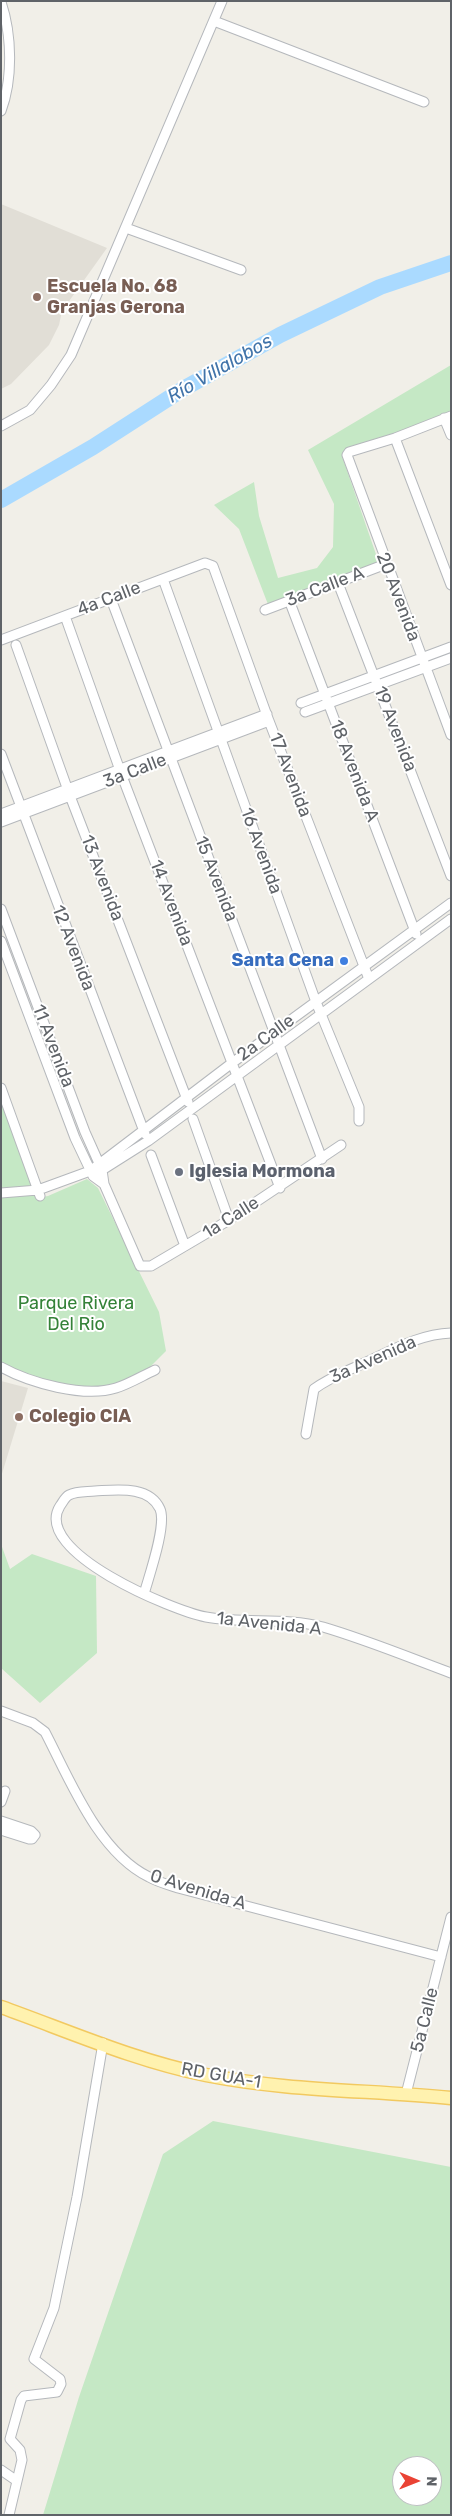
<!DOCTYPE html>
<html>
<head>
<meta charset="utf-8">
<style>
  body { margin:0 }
  #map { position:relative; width:452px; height:2516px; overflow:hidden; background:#f1efe8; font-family:Rubik,sans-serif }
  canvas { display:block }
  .frame { position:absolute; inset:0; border:2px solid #5f6368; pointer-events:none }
  .north { position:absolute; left:392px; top:2456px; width:50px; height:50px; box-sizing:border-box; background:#fff; border:1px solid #bfc1c3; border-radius:50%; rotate:91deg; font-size:14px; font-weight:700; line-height:20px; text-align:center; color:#5f6368 }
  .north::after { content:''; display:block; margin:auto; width:18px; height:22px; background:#ea4335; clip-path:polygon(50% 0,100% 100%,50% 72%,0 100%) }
</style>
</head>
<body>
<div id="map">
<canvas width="452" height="2516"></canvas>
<div class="frame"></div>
<div class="north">N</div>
</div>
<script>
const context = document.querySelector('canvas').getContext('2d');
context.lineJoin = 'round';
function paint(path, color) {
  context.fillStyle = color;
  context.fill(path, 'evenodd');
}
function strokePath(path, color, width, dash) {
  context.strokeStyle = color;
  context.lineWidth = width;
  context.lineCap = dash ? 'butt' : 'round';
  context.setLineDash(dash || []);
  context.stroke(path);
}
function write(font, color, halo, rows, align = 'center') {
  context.font = font + ' Rubik,sans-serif';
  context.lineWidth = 4;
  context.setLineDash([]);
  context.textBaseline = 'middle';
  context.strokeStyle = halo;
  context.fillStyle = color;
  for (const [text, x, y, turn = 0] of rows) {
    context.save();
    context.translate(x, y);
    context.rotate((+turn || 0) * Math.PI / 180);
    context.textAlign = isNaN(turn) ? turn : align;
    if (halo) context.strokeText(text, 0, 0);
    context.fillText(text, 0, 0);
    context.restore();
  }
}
const education = new Path2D(`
  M1,204L107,248L62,311L59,325L49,345L11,384L1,389Z
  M1,1381L28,1388L1,1477Z`);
const green = new Path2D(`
  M451,365V418L342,456L379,563L269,607L239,529L214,505L254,482L259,516L278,578L317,568L333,547L334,504L308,450Z
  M1,1088L37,1198L48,1196L87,1179L98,1188L159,1312L166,1351L149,1368L143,1379L124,1380L101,1391L61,1388L1,1363Z
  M1,1544L10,1569L32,1554L96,1576L97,1653L40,1703L1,1668Z
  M213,2121L451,2167V2515H43L79,2397L163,2154ZM402,2466H432V2496H402Z`);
const river = new Path2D(`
  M1,500L93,447L183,389L280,335L380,287L451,263`);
const minor = new Path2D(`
  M1,2C12,35 13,79 1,111
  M214,21L424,102
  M126,228L241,270
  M451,416L395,438L349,452L347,455L451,735
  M444,418L451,435
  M1,426L30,410L51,385L71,355L222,1
  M395,438L451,585
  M163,579L316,1002L359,1107V1121
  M338,583L451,876
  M111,599L322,1159
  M289,600L416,934
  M265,610L386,564
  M65,616L122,776L280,1188
  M1,640L205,563L213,566L269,721L369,979
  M16,645L70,796L188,1102
  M301,703L451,647
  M305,712L451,658
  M1,754L145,1134
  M1,814L267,714
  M1,822L269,721
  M1,909L85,1132L102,1170L104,1184L140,1266H151L229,1220L341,1145
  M1,941L75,1138L93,1176L104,1184
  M1,1088L40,1196
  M193,1119L229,1220
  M151,1155L185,1246
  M99,1172L148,1141L451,919
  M1,1193L38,1190L90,1171L232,1063L451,903
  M1,1367C30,1383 84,1398 116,1388C129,1384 142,1376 155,1370
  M306,1434L314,1389C329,1378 345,1372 362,1364C391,1351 419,1334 451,1333
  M144,1594C149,1576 167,1525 160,1509C149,1485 116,1490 95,1491C87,1492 77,1491 69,1495C65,1497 63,1502 60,1506C31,1552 174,1611 206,1617C245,1624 285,1617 323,1627C367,1640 408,1657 451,1673
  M1,1711L33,1723L45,1732C70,1780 98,1852 149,1877C158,1882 169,1885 178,1888L441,1957
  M1,1802L5,1791
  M1,1821L31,1831L35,1835L32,1839H29L1,1830
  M406,2094L451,1917
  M1,2470L17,2481
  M9,2515L22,2460L20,2450L10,2439L21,2400L24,2396L57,2392L61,2384L60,2379L34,2359L54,2308L77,2197L103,2043`);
const primary = new Path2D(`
  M1,2007C68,2031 136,2061 206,2075C286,2091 369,2090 451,2098`);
const markers = [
  [37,297,5,"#8d6e63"],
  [344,961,5,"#3f7fe0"],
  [179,1172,5,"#6b7280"],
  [19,1417,5,"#8d6e63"]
];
const educationNames = [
  ["Escuela No. 68",47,287],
  ["Granjas Gerona",47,308],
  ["Colegio CIA",29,1417]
];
const streetNames = [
  ["3a Calle A",325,587,-21],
  ["20 Avenida",398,597,69],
  ["4a Calle",109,599,-21],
  ["19 Avenida",395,729,69],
  ["3a Calle",135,771,-21],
  ["18 Avenida A",354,771,69],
  ["17 Avenida",290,775,69],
  ["16 Avenida",261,851,70],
  ["13 Avenida",102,878,69],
  ["15 Avenida",216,879,69],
  ["14 Avenida",171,903,69],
  ["12 Avenida",73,948,69],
  ["2a Calle",266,1038,-36],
  ["11 Avenida",53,1046,69],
  ["1a Calle",231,1218,-32],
  ["3a Avenida",373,1360,-24],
  ["1a Avenida A",269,1624,6],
  ["0 Avenida A",198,1890,17],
  ["5a Calle",425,2020,-76],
  ["RD GUA-1",221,2076,10]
];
const shopNames = [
  ["Santa Cena",334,961]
];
const worshipNames = [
  ["Iglesia Mormona",189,1172]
];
const parkNames = [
  ["Parque Rivera",76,1304],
  ["Del Rio",76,1325]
];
const waterNames = [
  ["Río Villalobos",220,369,-30]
];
paint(education, '#e1ded6');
paint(green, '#c5e8c5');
strokePath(river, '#aadaff', 16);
strokePath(minor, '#b5b8bc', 11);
strokePath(primary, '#f2c960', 15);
strokePath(minor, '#fff', 9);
strokePath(primary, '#fff2af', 12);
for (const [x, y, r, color] of markers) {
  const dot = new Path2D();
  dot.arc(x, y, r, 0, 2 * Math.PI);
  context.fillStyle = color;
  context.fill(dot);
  strokePath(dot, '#fff', 2);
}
write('bold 18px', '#785e54', '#fff', educationNames, 'left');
write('18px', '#5f6368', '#fff', streetNames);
write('bold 18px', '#366cbe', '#fff', shopNames, 'right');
write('bold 18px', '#5b616d', '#fff', worshipNames, 'left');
write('18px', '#348238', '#fff', parkNames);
write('italic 19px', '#4174aa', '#fff', waterNames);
</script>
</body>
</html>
